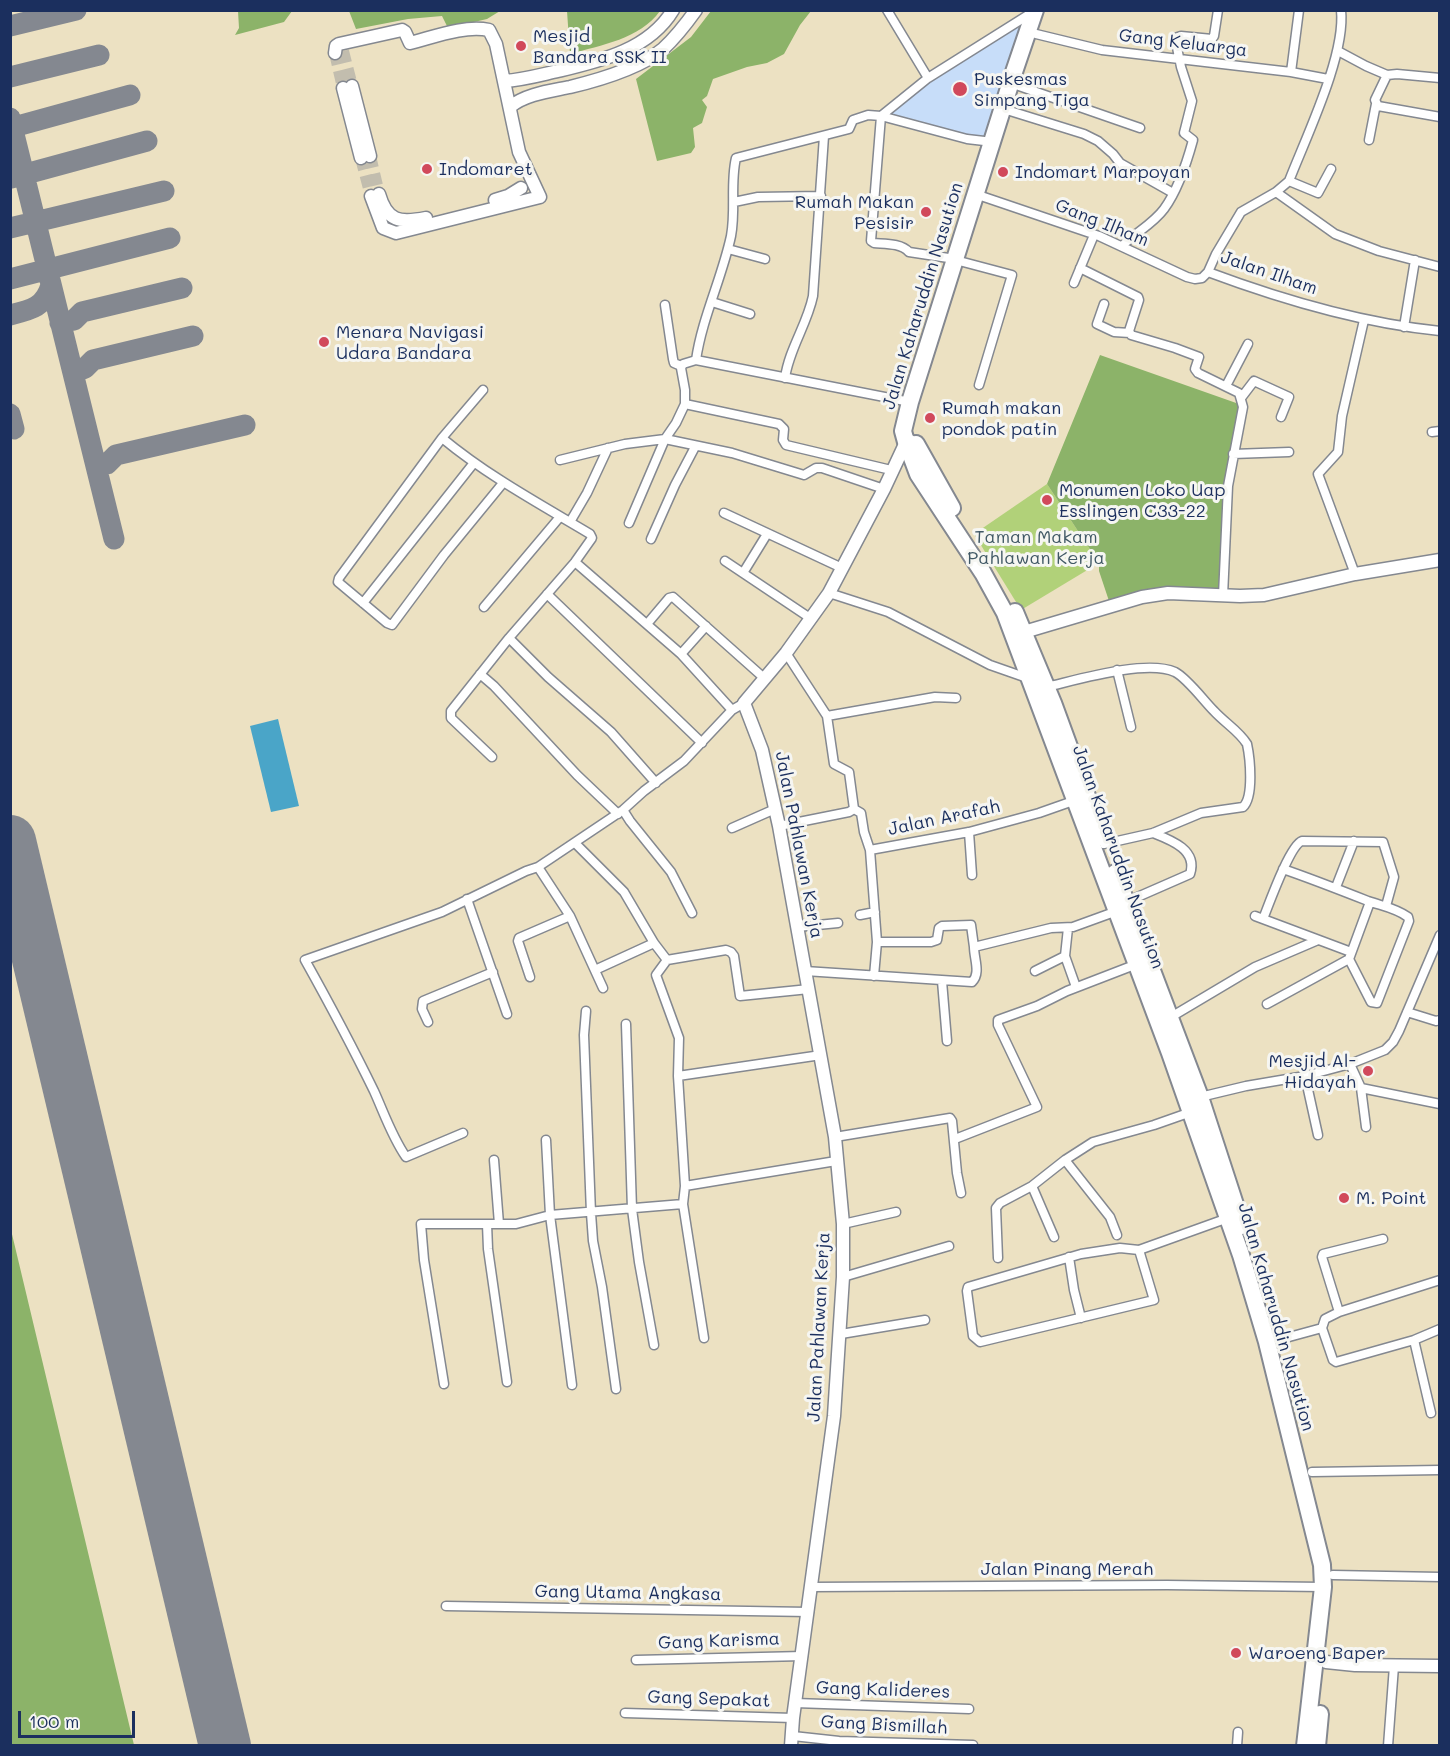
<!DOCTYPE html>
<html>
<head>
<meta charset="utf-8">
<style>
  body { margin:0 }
  #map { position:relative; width:1450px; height:1756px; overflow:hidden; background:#ece1c2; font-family:Mali,sans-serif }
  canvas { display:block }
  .frame { position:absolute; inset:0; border:12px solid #1b2f5e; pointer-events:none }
  .scale { position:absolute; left:18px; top:1711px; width:117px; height:27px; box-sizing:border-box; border:3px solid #1b2f5e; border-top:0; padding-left:8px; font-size:18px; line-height:21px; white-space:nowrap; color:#1b2f5e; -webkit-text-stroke:4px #f6f6f2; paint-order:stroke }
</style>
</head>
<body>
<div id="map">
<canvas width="1450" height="1756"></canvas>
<div class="frame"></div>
<div class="scale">100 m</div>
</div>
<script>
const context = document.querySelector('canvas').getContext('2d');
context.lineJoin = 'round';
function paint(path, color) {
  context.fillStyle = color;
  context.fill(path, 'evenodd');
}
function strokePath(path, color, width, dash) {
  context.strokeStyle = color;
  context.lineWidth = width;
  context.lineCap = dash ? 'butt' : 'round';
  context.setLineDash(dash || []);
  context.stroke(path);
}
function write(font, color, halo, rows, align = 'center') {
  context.font = font + ' Mali,sans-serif';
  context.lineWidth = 6;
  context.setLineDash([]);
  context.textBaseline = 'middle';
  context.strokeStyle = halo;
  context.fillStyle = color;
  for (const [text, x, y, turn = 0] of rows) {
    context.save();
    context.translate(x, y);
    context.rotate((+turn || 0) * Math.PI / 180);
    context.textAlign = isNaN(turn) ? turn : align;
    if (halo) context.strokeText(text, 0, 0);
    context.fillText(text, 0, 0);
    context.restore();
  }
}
const built = new Path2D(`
  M1018,27L1022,31L989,138L969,137L890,115L888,106L1013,29Z`);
const green = new Path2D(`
  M1047,484L1099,563L1021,610L974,534Z`);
const forest = new Path2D(`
  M238,11V10L292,11L284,22L235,35L239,28Z
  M349,11H500L487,19L448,28L442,16L408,19L356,29Z
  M567,11V10L660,11C640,39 601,45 570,54Z
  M711,11H811L800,25L784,54L767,63L747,67L713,79L707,96L702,100L707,107L702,123L693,128L695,147L691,153L657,161L636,79L691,37Z
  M1100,355L1239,404L1224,485L1219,591L1109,601L1099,571V563L1047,484Z
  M10,1230H11L134,1745H11Z`);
const water = new Path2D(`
  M278,719L299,806L271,812L250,726Z`);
const taxiway = new Path2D(`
  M10,26L76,10
  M10,77L99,55
  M10,118L114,539
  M10,128L130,95
  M11,178L147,141
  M10,228L164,191
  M10,279L170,238
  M10,315C31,310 45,307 51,285
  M60,323L74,320L82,312L182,288
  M73,373L85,368L93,360L193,336
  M10,414L14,429
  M96,466L107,464L116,455L245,425`);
const runway = new Path2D(`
  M10,841L225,1746`);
const secondaryTunnel = new Path2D(`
  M343,51L352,86
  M335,53L343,88
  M370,156L379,194
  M361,158L371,196`);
const street = new Path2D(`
  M887,10L928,78
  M1036,34L1102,50L1291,72L1328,79
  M1338,51L1366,66L1387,75L1397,74L1440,78
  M1291,72L1299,10
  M1387,75L1375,100L1378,106L1440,117
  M1019,86L1140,128
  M1010,111L1084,134L1098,141L1113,154L1120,163L1173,193
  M1369,140L1376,104
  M1289,181L1318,193L1331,169
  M1276,192L1335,234L1379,251L1440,267
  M981,196L1099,236L1187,277L1195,279L1202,278L1208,272L1216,254L1241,212L1276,192L1289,181C1306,137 1346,55 1341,10
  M734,202L758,197L821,196
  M1122,246C1135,233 1153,224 1164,209C1178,190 1187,162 1193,140L1184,133L1192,101L1181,67L1175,38L1181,36L1212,39L1214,36L1218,10
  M728,249L765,259
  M955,259L909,252C901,243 885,244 874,243L871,241L881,116L928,78L1033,12
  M963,262L1012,275L979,385
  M1080,268L1138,297L1139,300L1129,331L1131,335L1175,348L1199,357L1195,369L1198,373L1239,393L1243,407L1228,486L1223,596
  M1208,272C1283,300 1360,323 1440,331
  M1074,283L1094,235
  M712,302L750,314
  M1104,304L1097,324L1114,332L1130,333
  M665,305L673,359L674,363L681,366
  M1404,327L1415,260
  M696,360C702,318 722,278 731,236C736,210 730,183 736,158L849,129L853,120L868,115L881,116L967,139L993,142
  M785,378C789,349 807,325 813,296L824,136
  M1226,386L1248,344
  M483,390L442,438L339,578L338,582L387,623L392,625L444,555L503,483
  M1241,398L1254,381L1289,397L1281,417
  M685,404L779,424L784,429L783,440L786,445L891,470
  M1432,432L1440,431
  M442,438C488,476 538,503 590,534L592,538L575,562L509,638L451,711V718L492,757
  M1233,454L1289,452
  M560,460L625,444L665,439L732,453L804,475L816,468H822L884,489
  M724,513L842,568
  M570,522L587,493L608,448
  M629,523L665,439L676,423L685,404V390L681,368L683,364L696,360L910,402
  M651,539L675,485L695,447
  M725,561L810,618
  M575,562L681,654L732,710
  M743,573L767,534
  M1355,574L1318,474L1338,452L1342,416L1364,320
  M829,593L888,612L990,665L1030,679
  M547,594L702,743
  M363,603L473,464
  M484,607L559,518
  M647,624L669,598L673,597L764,678
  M509,638L548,677L611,732L656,783
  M786,653L827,716L935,697L956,698
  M681,654L706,626
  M1117,670L1131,727
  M480,674L494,686L577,775L618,814
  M1046,687C1077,680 1146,659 1175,672C1187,678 1204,701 1214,711C1225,723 1239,731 1247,744C1250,758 1254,797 1243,807L1201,813L1153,833L1104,844
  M854,809L861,813L864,832L870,850L877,942L874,976
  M623,810L630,821L671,872L692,913
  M779,826L849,812L854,809L849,772L834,764L827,716
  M732,828L775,809
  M969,832L972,875
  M575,843L624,892L654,943L667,960
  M870,850L969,832L1039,813L1076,800
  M538,867L570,916L603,988
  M1283,869C1312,879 1340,890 1368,901C1382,906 1396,908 1408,917L1409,921L1377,1003L1371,1002L1349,959
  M1336,887L1354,841
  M467,899L507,1014
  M1126,902L1190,874C1198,850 1171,840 1153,833
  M860,915L875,912
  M1255,916L1351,952
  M1263,919C1269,904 1290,845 1302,841L1383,842L1394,877L1386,906
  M797,927L838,923
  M877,942H931L937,940L939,928L942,926L971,925L974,947
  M1065,956L1076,987
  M595,970L654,943
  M805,971L972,982C981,973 974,959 974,947L1051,928L1073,927L1117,911
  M1035,971L1065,956L1068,928
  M530,977L518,941L519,938L570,916
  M942,981L947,1041
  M1267,1004L1349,959L1370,902
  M586,1011L584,1035L586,1086L591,1213L593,1241L602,1287L616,1389
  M1407,1012L1436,1021L1440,1020
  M1171,1017L1255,967L1318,940
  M428,1022L422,1009L423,1001L493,972
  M626,1024L632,1209L639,1262L654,1345
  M1350,1064L1361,1088L1440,1104
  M678,1076L821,1055
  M1305,1076L1318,1135
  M1361,1088L1366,1127
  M1200,1097L1246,1086L1305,1076L1350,1064L1385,1050L1393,1042L1399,1031L1440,935
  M463,1133L406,1157C392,1137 384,1113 374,1091C352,1046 329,1003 305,960L442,912L526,871L538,867L623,810L644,791L684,761L732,710L744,703
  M835,1137L950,1118L952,1121L957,1173L961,1193
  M955,1139L1037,1107L998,1025V1020L1037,1006L1067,991L1137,964
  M546,1140L550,1215L572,1385
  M494,1160L499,1224
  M1065,1160L1110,1217L1117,1235
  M685,1186L836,1161
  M1032,1186L1054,1237
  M487,1224L488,1249L507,1382
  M843,1224L896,1212
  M1139,1250L1154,1300L980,1342L973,1336L967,1291L968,1287L1081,1254L1120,1248L1139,1250L1228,1218
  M1069,1257L1074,1290L1081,1318
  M998,1258L996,1208L1000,1203L1032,1186L1065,1160L1093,1142L1154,1125L1191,1112
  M843,1277L949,1246
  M1339,1312L1322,1257L1323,1254L1383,1239
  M1322,1328L1333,1360L1336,1362L1414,1340L1440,1329
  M841,1334L925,1320
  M704,1338L683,1204L685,1186L678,1076L679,1038L656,975L667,960L726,950L731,952L734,956L740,996L809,989
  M1278,1340L1322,1328L1325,1319L1339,1312L1440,1280
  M1414,1340L1431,1413
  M444,1384L424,1260L421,1224H516L550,1215L683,1204
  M1312,1472L1440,1470
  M1333,1575L1440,1577
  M811,1587L1167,1585L1323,1587
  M446,1606L809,1612
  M636,1660L803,1656
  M795,1703L969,1709
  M625,1713L793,1718
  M793,1736L839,1741L973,1745
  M1237,1746L1238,1732
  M1388,1746L1394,1666`);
const secondary = new Path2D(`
  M335,53L336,46L339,44L402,30L405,32L410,43C434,37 464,25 489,30L496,44L519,152L540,197L396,233L383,228L371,196
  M504,81C523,80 540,75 558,71C600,61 649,50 673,10
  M352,86L370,156
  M343,88L361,158
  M510,107C525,94 551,91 570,87C599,80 640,68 663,49C676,37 686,24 696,10
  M379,194C387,222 400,223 426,218
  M495,200L508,196L521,188
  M1024,632L1142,597L1168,593L1240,596L1264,595L1355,574L1440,560
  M1326,1662L1355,1665L1440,1666
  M791,1746L793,1718L834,1416L843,1277V1224L835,1137L779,826L762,750L744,703L786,653L829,593L884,489L906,442L910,441`);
const highway = new Path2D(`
  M1035,10L1014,72L910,402L903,431L906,442L918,474L983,573L1005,613L1170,1053L1241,1255L1267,1342L1322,1565L1323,1587L1305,1746
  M916,444L952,508
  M1015,612L1053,703L1102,837
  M1115,873L1200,1097L1242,1226
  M1317,1746L1320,1714`);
const markers = [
  [521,46,6,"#d1495b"],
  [960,89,8,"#d1495b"],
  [427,169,6,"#d1495b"],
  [1003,172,6,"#d1495b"],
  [926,212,6,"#d1495b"],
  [324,342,6,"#d1495b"],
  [930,418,6,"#d1495b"],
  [1047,500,6,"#d1495b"],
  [1368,1071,6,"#d1495b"],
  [1344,1198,6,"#d1495b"],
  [1236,1653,6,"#d1495b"]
];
const poiNames = [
  ["Mesjid",533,36],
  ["Bandara SSK II",533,57],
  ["Puskesmas",974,79],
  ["Simpang Tiga",974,100],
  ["Indomaret",439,169],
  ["Indomart Marpoyan",1015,172],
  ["Rumah Makan",914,202,"right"],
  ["Pesisir",914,223,"right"],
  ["Menara Navigasi",336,332],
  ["Udara Bandara",336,353],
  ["Rumah makan",942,408],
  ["pondok patin",942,429],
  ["Monumen Loko Uap",1059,490],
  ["Esslingen C33-22",1059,511],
  ["Mesjid Al-",1356,1061,"right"],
  ["Hidayah",1356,1082,"right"],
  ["M. Point",1356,1198],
  ["Waroeng Baper",1248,1653]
];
const streetNames = [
  ["Gang Keluarga",1183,43,7],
  ["Gang Ilham",1102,223,22],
  ["Jalan Ilham",1269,273,19],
  ["Jalan Kaharuddin Nasution",923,296,-73],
  ["Jalan Arafah",944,818,-12],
  ["Jalan Pahlawan Kerja",799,845,79],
  ["Jalan Kaharuddin Nasution",1118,857,70],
  ["Jalan Kaharuddin Nasution",1276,1317,74],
  ["Jalan Pahlawan Kerja",819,1327,-87],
  ["Jalan Pinang Merah",1067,1569],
  ["Gang Utama Angkasa",628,1593,1],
  ["Gang Karisma",719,1641,-2],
  ["Gang Kalideres",883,1690,2],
  ["Gang Sepakat",709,1699,2],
  ["Gang Bismillah",884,1725,3]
];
const parkNames = [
  ["Taman Makam",1036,537],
  ["Pahlawan Kerja",1036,558]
];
paint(built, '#c7ddf9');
paint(green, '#b1d179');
paint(forest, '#8cb369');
paint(water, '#4aa5c8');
strokePath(taxiway, '#848890', 21);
strokePath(runway, '#848890', 52);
strokePath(secondaryTunnel, '#c2bdae', 12, [12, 6]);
strokePath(street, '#848890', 11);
strokePath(secondary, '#848890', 15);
strokePath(highway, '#848890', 20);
strokePath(street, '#fff', 8);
strokePath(secondary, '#fff', 12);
strokePath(highway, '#fff', 16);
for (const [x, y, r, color] of markers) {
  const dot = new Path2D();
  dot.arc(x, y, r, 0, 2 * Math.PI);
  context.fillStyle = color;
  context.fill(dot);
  strokePath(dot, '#f6f6f2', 2);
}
write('18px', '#1b2f5e', '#f6f6f2', poiNames, 'left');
write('18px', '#1b2f5e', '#f6f6f2', streetNames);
write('18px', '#405865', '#f6f6f2', parkNames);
</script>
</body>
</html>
